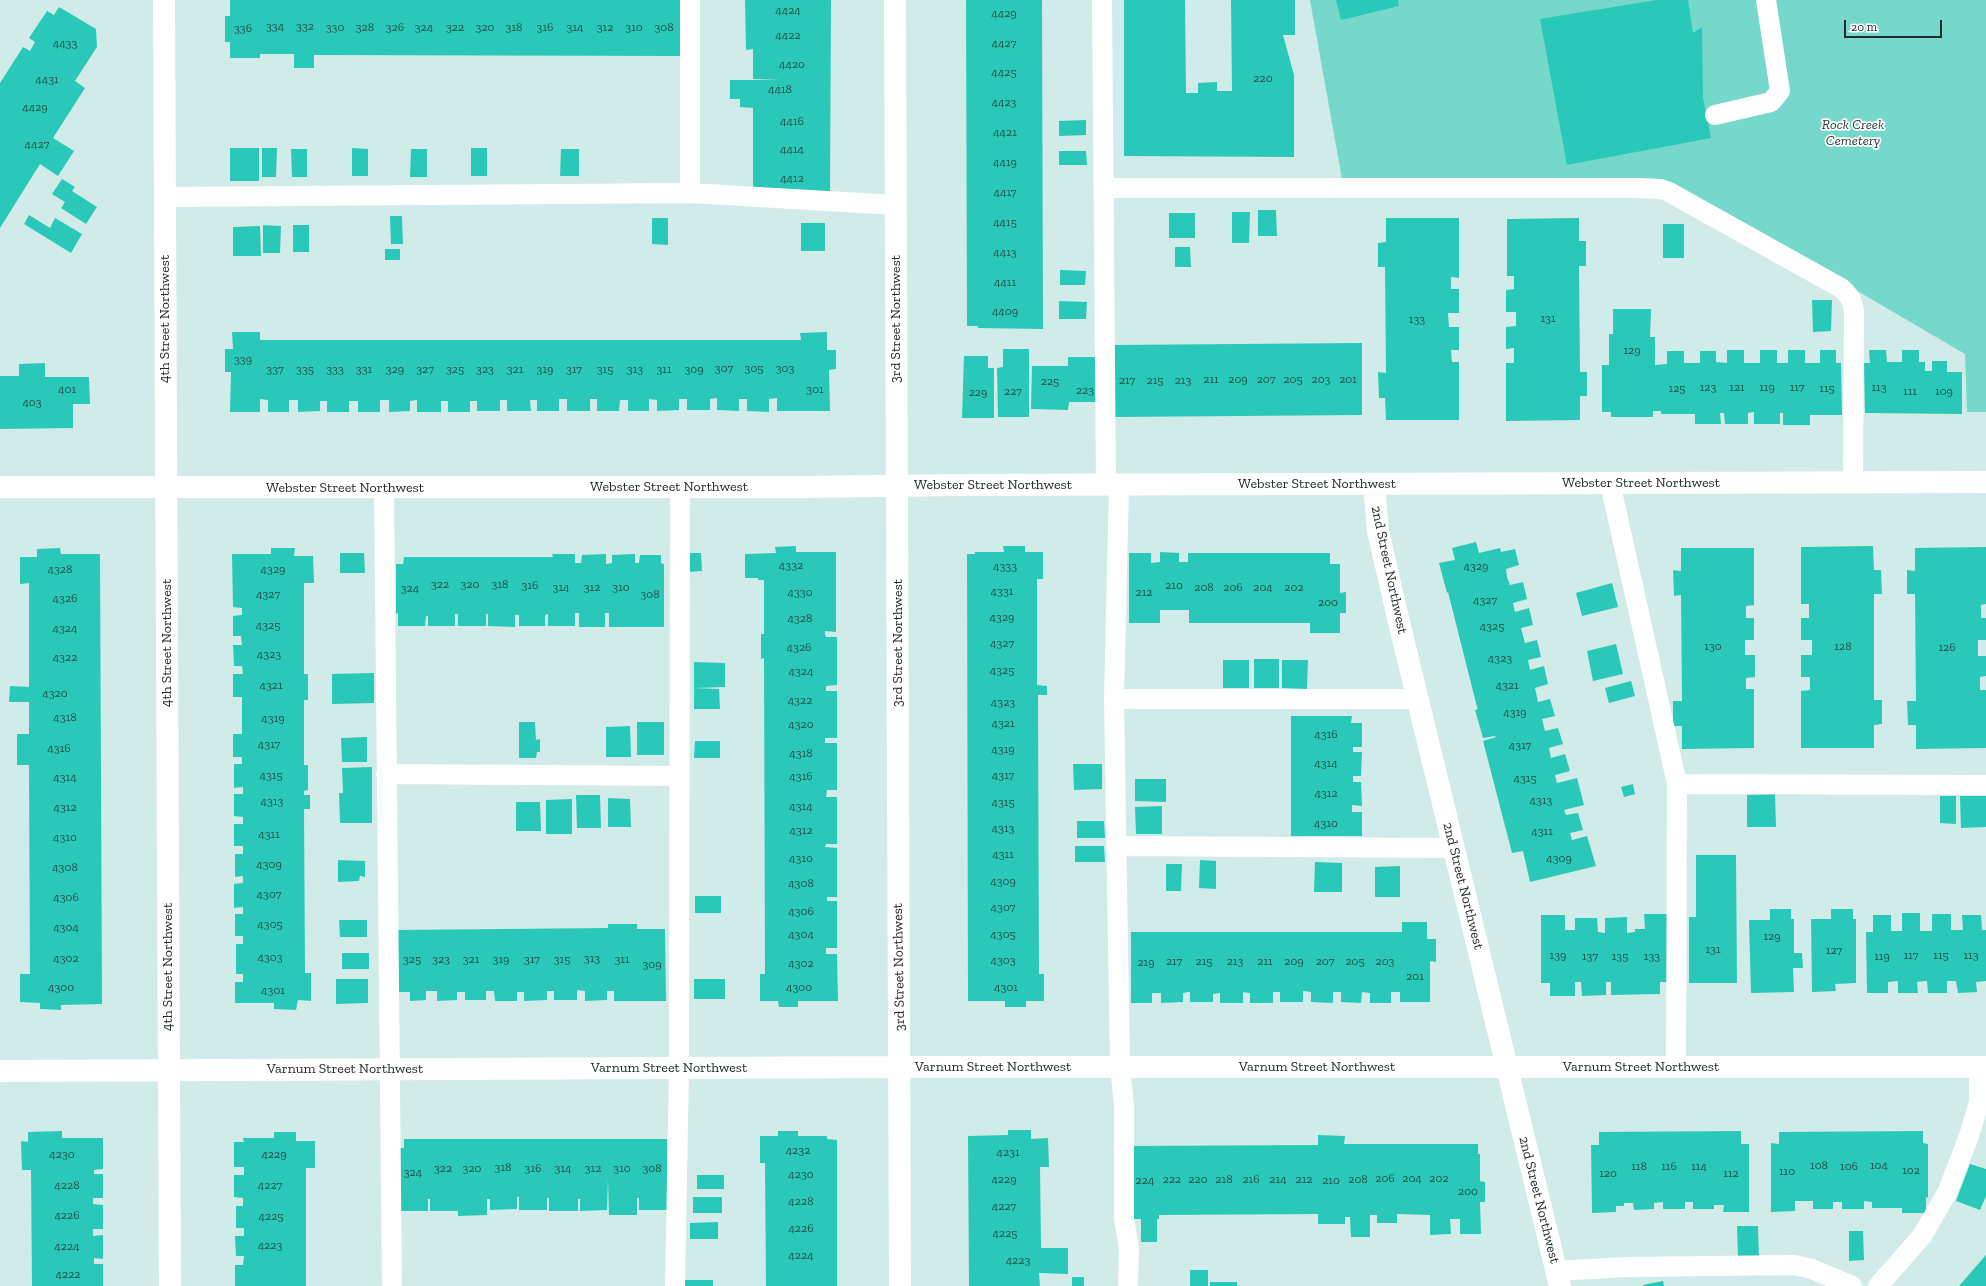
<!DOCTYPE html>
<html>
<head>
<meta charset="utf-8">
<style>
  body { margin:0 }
  #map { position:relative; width:1986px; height:1286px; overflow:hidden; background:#d1ece8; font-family:"Zilla Slab",serif }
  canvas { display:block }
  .scale { position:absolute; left:1844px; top:20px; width:98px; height:18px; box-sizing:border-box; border:2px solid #212b29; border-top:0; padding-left:5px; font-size:12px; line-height:14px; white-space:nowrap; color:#212b29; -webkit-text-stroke:3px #fff; paint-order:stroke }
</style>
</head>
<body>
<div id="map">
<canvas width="1986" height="1286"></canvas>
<div class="scale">20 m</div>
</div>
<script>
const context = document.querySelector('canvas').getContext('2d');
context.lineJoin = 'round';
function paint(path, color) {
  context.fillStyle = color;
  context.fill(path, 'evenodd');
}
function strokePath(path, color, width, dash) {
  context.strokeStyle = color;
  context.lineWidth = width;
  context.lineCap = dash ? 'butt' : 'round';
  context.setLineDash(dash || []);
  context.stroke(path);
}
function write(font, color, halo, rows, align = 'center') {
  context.font = font + ' "Zilla Slab",serif';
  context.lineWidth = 3.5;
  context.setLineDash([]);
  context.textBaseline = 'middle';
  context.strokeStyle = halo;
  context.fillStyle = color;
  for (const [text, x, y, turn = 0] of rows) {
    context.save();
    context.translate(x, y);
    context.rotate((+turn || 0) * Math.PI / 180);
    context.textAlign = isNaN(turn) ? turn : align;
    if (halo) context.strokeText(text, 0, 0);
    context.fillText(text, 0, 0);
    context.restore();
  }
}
const green = new Path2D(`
  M1310,0H1986V412H1967L1965,354L1671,182L1342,179Z`);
const building = new Path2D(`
  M230,0H680V56L314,55V68H294V54H260V58H230V42H225V16H230Z
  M745,0H831L830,194L753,192V108L740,107V99H730V80H781L753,79V49L746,50Z
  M966,0H1042L1043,329L978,328V326H967Z
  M1124,0H1185L1186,93H1198V83L1217,82V91H1232L1231,0H1295V35H1283L1294,75V157L1124,156Z
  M1336,0H1398L1399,6L1341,20Z
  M1656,0H1688L1693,33L1702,27L1703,98L1711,138L1567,165L1540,19Z
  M59,7L96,29L97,47L75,81L85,88L53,138L74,151L58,176L40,164L0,228V83L23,47L30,51L35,42L29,38L47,11L54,15Z
  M1086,120V135L1059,136V121Z
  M230,148H259V181H230Z
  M262,148H277L276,177H262Z
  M352,148L368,149V176H352Z
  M471,148H487V176H471Z
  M291,149H307V177H292Z
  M411,149H427V177H410Z
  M561,149H579V176H560Z
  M1059,151H1086L1087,165H1059Z
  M62,179L75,187L72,191L97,207L86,224L61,208L65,202L52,194Z
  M1258,210H1276L1277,236H1258Z
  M1232,212H1250L1249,243H1232Z
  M1169,213H1195V238H1169Z
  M29,215L50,228L55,218L82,234L71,253L24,224Z
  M390,216H402L403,244H391Z
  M652,218H668V245L652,244Z
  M1386,218H1459V278L1451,277V289H1459V313H1448L1449,327H1459V350H1451L1452,362H1459V420H1386L1385,398H1379L1378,372L1386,373L1385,267H1378V243L1386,242Z
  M1579,218V241H1586V266H1579L1580,372H1587V396H1580V420L1506,421V363H1514V348L1506,349V327L1516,326V312H1506V290L1514,289V276H1507V219Z
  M801,223H825V251H801Z
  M1663,224H1684V258H1663Z
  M263,225L281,226L280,253H263Z
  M293,225H309V252H293Z
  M260,226L261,256H233V227Z
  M1175,247H1190L1191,267H1175Z
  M385,249H400V260H385Z
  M1060,270L1086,271L1085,285H1060Z
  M1812,300H1832L1831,331L1813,332Z
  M1059,301L1087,302L1086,319H1059Z
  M1613,309H1651L1650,337H1655V365L1667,364V351H1684V363H1700V351H1716V362L1727,363V350H1744V363H1760V350H1777V363H1788V350H1805V363H1820V350H1836V363H1841L1842,415H1810V425H1783V413H1780V424H1754V412L1748,413V424H1725L1724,413H1720L1721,424H1695V414H1661V411H1653V417H1611V412H1602V365H1609V334H1613Z
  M232,332H260V340H801L800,333L827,332V350H836V369L829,370L830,411H777V398L769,399V412L747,411V399H739V411L717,410V398L710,399V410H687V399H679V410L657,411V400L649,399V411H628V400H620L619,411H597V399H590V411H567V399H559V411H537V400H530L531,411H507V400H500V411H477V401H470V412H448V401H441V412H417V400L410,401V411L389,412V400H380V412H358V401H349V412H327V401H320V411L298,412V400H289V412H268V400L260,399V412H230L231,372H225V349H233Z
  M1362,343V415L1114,417L1113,345Z
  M1003,349H1029V417H998L997,368L1003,367Z
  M1869,350H1886L1887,362H1902V350H1919V362H1925V371H1932V361H1947V372H1962V414L1865,413L1864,363H1870Z
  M964,356H988V368H994V418H962Z
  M1068,357H1100L1099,402H1069L1068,410L1031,409L1032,366H1068Z
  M45,363V377H89L90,404H73V428L0,429V376H19V364Z
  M1476,542L1479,553L1500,548L1501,552L1515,549L1519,565L1506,569L1507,577L1510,585L1523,582L1527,599L1513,603L1514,608L1515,612L1529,608L1533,625L1521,628L1525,643L1537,640L1541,657L1528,660L1530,670L1544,666L1548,684L1535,688L1538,702L1550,699L1555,716L1542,719L1545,731L1558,728L1563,744L1549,748L1551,758L1565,754L1570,771L1555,775L1557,783L1577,778L1584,805L1564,810L1566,815L1578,813L1583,830L1570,833L1572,840L1587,836L1596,866L1530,882L1523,851L1512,853L1483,741L1496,737L1495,736L1483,738L1475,710L1478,709L1477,707L1448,592L1447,593L1439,563L1455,560L1452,548Z
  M796,546V552H836V632L825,631V634L826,637H837V685L826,686V691H837V738H825V743H837V790H827L826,797H837V844H826L825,847L837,848V897H827V901H837V948H826V954H837L838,1001H798V1007H779L778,1001H760V974H765L764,658L761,659V634H764V580H758V578H745V554L776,553L775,547Z
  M1003,546H1025V552H1043V579H1037V685L1047,686V695H1038L1039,974H1044V1001H1026V1007H1005V1001H968L967,554H975V552H1004Z
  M1873,546L1874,570H1881L1882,594H1874V700H1882V724L1874,725V748H1801V691L1810,690V677H1801V655H1812V640H1801V618H1809V604H1801V547Z
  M1986,547V604L1981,605V618H1986V640H1978V656H1986V676L1980,677V690H1986V748L1916,749V725H1908L1907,701H1916L1915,594H1907V570L1915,571V548Z
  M60,548L61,554H100L102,1004L61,1005V1010L40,1009V1003L20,1002V974H30L29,765H17V734H29V702H9L10,686L29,687V583L20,584V557H37V549Z
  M271,548H295L294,556H313L314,583H304V674H308V700H304V765H308V790L304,791V795H310V809H304L305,973H311V1001L298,1000L296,1010L274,1009V1003H235V982H243V974H236V944H243V936H235V914H243V907L234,908V884L243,883V876L235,877V854H243V846H234V824H243V817L234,816V794H243V787L234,788V764H242V757H233V734H242V697H233V674H243L242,666H234L233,645H242L241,636H233V616L242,615V608L233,607L232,554H271Z
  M1681,548H1754V605L1746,606V618H1754V640H1745V655H1755V677L1746,678V689H1754V748L1682,749V726H1673V701H1682L1681,595L1674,596L1673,570L1681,571Z
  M1160,552L1179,553V562H1188V553H1330V564H1340V593L1346,592V613H1340V633H1310V623H1189V610H1160V623H1129V553H1151V563L1160,562Z
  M340,553H364L365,573H340Z
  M688,553H701L702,571L689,572Z
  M552,554H575V563H581L582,555L606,554V564L612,563V555L635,554V563H639L640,555H661V563L664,564V627H609V613H605V627H579V613H575V626H548V614L545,615V626H519V615H515V627L488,626V614H486V626H458V614H455V626H428V616H426L425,626H398V613L396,614V564H403L404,557H553Z
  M1612,583L1618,607L1582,616L1576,593Z
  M1616,644L1623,674L1593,681L1587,651Z
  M1254,659H1279V688H1254Z
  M1223,660H1249V688H1223Z
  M1282,660H1308L1307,689L1282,688Z
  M694,662L725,663V687L694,688Z
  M374,673V703L332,704V674Z
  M1631,681L1635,696L1609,703L1605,688Z
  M694,688L719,689L720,709H694Z
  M1291,716H1352L1351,723H1362V747H1353V752H1362L1361,776H1353V782H1361L1362,806L1352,805V812H1362V836H1291Z
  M519,722H535L536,740L540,739V752H537L536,758H519Z
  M637,722H664V755H637Z
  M630,726L631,757H606V727Z
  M367,737V762H342L341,738Z
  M695,741H720V758H694Z
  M1073,764H1102V789L1074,790Z
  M372,767V823H340L339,793H343L342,768Z
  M1135,779H1166V802L1135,801Z
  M1633,784L1635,794L1624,797L1621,787Z
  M1775,794L1776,827H1747V795Z
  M576,795H600L601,828H577Z
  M1940,796H1956V824L1940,823Z
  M1960,796H1986V827L1961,828Z
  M608,798L630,799L631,827H608Z
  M572,799V834H546V800Z
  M516,802H540L541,831H516Z
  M1162,806V834H1136L1135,807Z
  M1077,821H1104L1105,838H1077Z
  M1075,846H1104L1105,862H1075Z
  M1696,855H1736L1737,983H1689V917H1696Z
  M338,860L365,861V877L360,876L359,881L338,882Z
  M1200,860L1216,861V889L1199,888Z
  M1315,862L1342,863V892H1314Z
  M1166,864H1182L1181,891H1166Z
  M1400,866V897H1375V867Z
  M695,896H721V913H695Z
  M1770,909H1791V919H1794V953H1802L1803,968H1793L1794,992L1751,993L1749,920H1770Z
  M1831,909H1853V919H1856V983L1835,984L1836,991L1812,992L1811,919H1831Z
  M1902,913H1920V931H1932V914H1951V930H1963L1962,915H1981L1982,930H1986V981L1976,982L1977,992L1958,993L1956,981H1947V993H1928L1927,981H1925L1917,982L1918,993H1898V981L1888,982V993H1867L1866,932H1873V915H1891V931H1902Z
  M1644,914H1667L1668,982H1660V994L1611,995V982H1606V995L1582,996L1581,982H1575V996H1550V983H1541V915H1565V930H1575V918H1597L1598,932L1605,933V918L1627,917V933L1635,932V929H1645Z
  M339,920H367V937H340Z
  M1402,922H1427V939H1436V962L1430,961V1002H1400V992H1391V1003H1370V993L1362,992L1361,1003L1341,1002V992H1333V1003L1311,1002V992L1303,991V1002H1280V992H1273V1003H1250V993L1243,992V1003H1220V993L1213,994V1002H1190V992H1188L1183,993V1002L1161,1003V993H1152V1003H1131V932H1402Z
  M608,924H637V929H665L666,1001H614V991H607V1000L585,1001V991L577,990V1000H554V991H547V1000L524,1001V992H517V1001H495L494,991H486V1000H465V992H457V1000L437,1001V991H426V1000L410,1001V992H398V930L608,928Z
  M342,953H369V969H342Z
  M336,979H368V1003L336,1004Z
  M694,979H725V999H694Z
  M1008,1130H1031V1139L1048,1138L1049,1167H1040L1041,1248H1068V1274L1039,1273L1040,1286H969L968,1136L1008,1135Z
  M62,1131V1138H103V1169L94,1170V1174H103V1198H93V1204L103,1205V1229H93V1236L103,1235V1259L94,1258V1264H103V1286H32L31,1170H22L21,1141L28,1142V1132Z
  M778,1131H798V1136H827V1139L837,1140V1286H766L765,1163H760V1136H778Z
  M1741,1131V1144H1749V1212H1723L1724,1205H1714V1209H1693V1202H1685V1209H1663V1202L1654,1203V1209L1634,1210L1633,1203H1624V1206H1616V1212L1592,1213L1591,1145H1599V1132Z
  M1923,1131V1143L1928,1144V1198L1926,1197V1213H1902V1208H1872V1202L1864,1201V1209H1842V1202H1833V1209H1813V1201H1795V1211L1771,1212V1143L1779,1144V1132Z
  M274,1132H296V1141H315V1168H306V1286H235V1265H243L244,1256H236L235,1236H244V1228H236V1206H243V1198L234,1197V1175H244V1167H234V1142H244L243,1138H274Z
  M1318,1135L1345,1136L1344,1144H1478V1154H1480V1181L1485,1182V1202H1480L1481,1234H1460V1219H1450L1451,1234L1430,1235V1215L1397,1214V1223H1377V1215H1370V1237H1351L1350,1217H1345V1224H1318V1214L1159,1215V1219H1157V1242H1141V1219H1132V1146L1318,1145Z
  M404,1139H667L668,1210H639V1198H637V1215H609L608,1179L607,1210L580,1211V1199H578V1211H549V1198H547V1210H519V1197H517V1209L490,1210V1199H487V1215L458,1216V1211H430V1199H428V1211H401V1199H398V1148H404Z
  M1970,1164L1986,1169V1196L1980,1210L1956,1201Z
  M697,1175H724V1189H697Z
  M693,1197H722V1213H693Z
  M718,1222V1239H690V1223Z
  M1737,1226H1758L1759,1258H1738Z
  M1849,1231H1863L1864,1260L1849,1261Z
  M1986,1255V1286H1959L1966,1278Z
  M1190,1270H1208V1286H1190Z
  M1072,1277H1084V1286H1072Z
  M684,1280H713V1286H684Z
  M1663,1281L1664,1286H1643V1285Z
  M1210,1282H1237V1286H1210Z`);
const lane = new Path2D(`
  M1102,0L1106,485
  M1715,115L1771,102L1780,91L1766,0
  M1104,188H1638L1661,189L1669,192L1841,288C1850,296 1853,301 1854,313L1853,482
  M690,193V0
  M165,197L690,193L896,205
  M1610,483L1677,784L1676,1067
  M1119,484L1114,699L1120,1067L1124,1106V1219L1129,1248L1128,1286
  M384,488L392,1286
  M1114,699H1417
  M386,774L680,776
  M1677,784L1986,785
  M1117,846L1453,848
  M1556,1271L1626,1267L1794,1265L1812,1269L1852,1286
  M675,1286L679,1068L680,487
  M1878,1286L1922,1236L1947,1193L1969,1136L1979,1102V1067`);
const street = new Path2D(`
  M164,0L170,1286
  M895,0L900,1286
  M1374,484L1378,531L1398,618L1560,1286
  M0,487H804L958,485L1986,482
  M0,1071L900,1067H1986`);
const numberNames = [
  ["4424",788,11],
  ["4429",1004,14],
  ["334",275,27],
  ["332",305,27],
  ["330",335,28],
  ["328",365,28],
  ["326",395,28],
  ["324",424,28],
  ["322",455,28],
  ["320",485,28],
  ["318",514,28],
  ["316",545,28],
  ["314",575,28],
  ["312",605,28],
  ["310",634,28],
  ["308",664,28],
  ["336",243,29],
  ["4422",788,36],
  ["4433",65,44],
  ["4427",1004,44],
  ["4420",792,65],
  ["4425",1004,73],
  ["220",1263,79],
  ["4431",47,80],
  ["4418",780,90],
  ["4423",1004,103],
  ["4429",35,108],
  ["4416",792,122],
  ["4421",1005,133],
  ["4427",37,145],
  ["4414",792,150],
  ["4419",1005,163],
  ["4412",792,179],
  ["4417",1005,193],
  ["4415",1005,223],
  ["4413",1005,253],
  ["4411",1005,283],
  ["4409",1005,312],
  ["131",1548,319],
  ["133",1417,320],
  ["129",1632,351],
  ["339",243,360],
  ["307",724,369],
  ["305",754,369],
  ["303",785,369],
  ["337",275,370],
  ["335",305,370],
  ["333",335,370],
  ["331",364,370],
  ["329",395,370],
  ["327",425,370],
  ["325",455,370],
  ["323",485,370],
  ["321",515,370],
  ["319",545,370],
  ["317",574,370],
  ["315",605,370],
  ["313",635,370],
  ["311",664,370],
  ["309",694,370],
  ["211",1211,380],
  ["209",1238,380],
  ["207",1266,380],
  ["205",1293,380],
  ["203",1321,380],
  ["201",1348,380],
  ["217",1127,381],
  ["215",1155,381],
  ["213",1183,381],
  ["225",1050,382],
  ["123",1708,388],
  ["121",1737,388],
  ["119",1767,388],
  ["117",1797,388],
  ["113",1879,388],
  ["125",1677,389],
  ["115",1827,389],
  ["401",67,390],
  ["301",815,390],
  ["223",1085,391],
  ["227",1013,392],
  ["111",1910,392],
  ["109",1944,392],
  ["229",978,393],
  ["403",32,403],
  ["4332",791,566],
  ["4333",1005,567],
  ["4329",1476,567],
  ["4328",60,570],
  ["4329",273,570],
  ["322",440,585],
  ["320",470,585],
  ["318",500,585],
  ["316",530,586],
  ["210",1174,586],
  ["314",561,588],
  ["312",592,588],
  ["310",621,588],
  ["208",1204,588],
  ["206",1233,588],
  ["204",1263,588],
  ["202",1294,588],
  ["324",410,589],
  ["4331",1002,592],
  ["4330",800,593],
  ["212",1144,593],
  ["4327",268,595],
  ["308",650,595],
  ["4326",65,599],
  ["4327",1485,601],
  ["200",1328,603],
  ["4329",1002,618],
  ["4328",800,619],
  ["4325",268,626],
  ["4325",1492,627],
  ["4324",65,629],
  ["4327",1002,644],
  ["130",1713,647],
  ["128",1843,647],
  ["4326",799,648],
  ["126",1947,648],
  ["4323",269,655],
  ["4322",65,658],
  ["4323",1500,659],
  ["4325",1002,671],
  ["4324",801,672],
  ["4321",271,686],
  ["4321",1507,686],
  ["4320",55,694],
  ["4322",800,701],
  ["4323",1003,703],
  ["4319",1515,713],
  ["4318",65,718],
  ["4319",273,719],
  ["4321",1003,724],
  ["4320",801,725],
  ["4316",1326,735],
  ["4317",269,745],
  ["4317",1520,746],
  ["4316",59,749],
  ["4319",1003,750],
  ["4318",801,754],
  ["4314",1326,764],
  ["4315",271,776],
  ["4317",1003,776],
  ["4316",801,777],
  ["4314",65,778],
  ["4315",1525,779],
  ["4312",1326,794],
  ["4313",1541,801],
  ["4313",272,802],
  ["4315",1003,803],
  ["4314",801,807],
  ["4312",65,808],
  ["4310",1326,824],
  ["4313",1003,829],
  ["4312",801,831],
  ["4311",1542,832],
  ["4311",269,835],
  ["4310",65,838],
  ["4311",1003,855],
  ["4310",801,859],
  ["4309",1559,859],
  ["4309",269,865],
  ["4308",65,868],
  ["4309",1003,882],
  ["4308",801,884],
  ["4307",269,895],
  ["4306",66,898],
  ["4307",1003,908],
  ["4306",801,912],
  ["4305",270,925],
  ["4304",66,928],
  ["4304",801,935],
  ["4305",1003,935],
  ["129",1772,937],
  ["131",1713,950],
  ["127",1834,951],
  ["139",1558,956],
  ["117",1911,956],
  ["115",1941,956],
  ["113",1971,956],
  ["137",1590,957],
  ["135",1620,957],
  ["133",1652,957],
  ["119",1882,957],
  ["4303",270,958],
  ["4302",66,959],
  ["313",592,959],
  ["325",412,960],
  ["323",441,960],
  ["321",471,960],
  ["319",501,960],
  ["317",532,960],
  ["315",562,960],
  ["311",622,960],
  ["4303",1003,961],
  ["217",1174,962],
  ["215",1204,962],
  ["213",1235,962],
  ["211",1265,962],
  ["209",1294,962],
  ["207",1325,962],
  ["205",1355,962],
  ["203",1385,962],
  ["219",1146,963],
  ["4302",801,964],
  ["309",652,965],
  ["201",1415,977],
  ["4300",61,988],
  ["4300",799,988],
  ["4301",1006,988],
  ["4301",273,991],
  ["4232",798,1151],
  ["4231",1008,1153],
  ["4230",62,1155],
  ["4229",274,1155],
  ["108",1819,1166],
  ["104",1879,1166],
  ["118",1639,1167],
  ["116",1669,1167],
  ["114",1699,1167],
  ["106",1849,1167],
  ["318",503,1168],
  ["322",443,1169],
  ["320",472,1169],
  ["316",533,1169],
  ["314",563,1169],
  ["312",593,1169],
  ["310",622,1169],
  ["308",652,1169],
  ["102",1911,1171],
  ["110",1787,1172],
  ["324",413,1173],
  ["120",1608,1174],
  ["112",1731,1174],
  ["4230",801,1175],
  ["206",1385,1179],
  ["204",1412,1179],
  ["202",1439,1179],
  ["4229",1004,1180],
  ["222",1172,1180],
  ["220",1198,1180],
  ["218",1224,1180],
  ["216",1251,1180],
  ["214",1278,1180],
  ["212",1304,1180],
  ["208",1358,1180],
  ["224",1145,1181],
  ["210",1331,1181],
  ["4228",67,1186],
  ["4227",270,1186],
  ["200",1468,1192],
  ["4228",801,1202],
  ["4227",1004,1207],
  ["4226",67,1216],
  ["4225",271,1217],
  ["4226",801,1229],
  ["4225",1005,1234],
  ["4223",270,1246],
  ["4224",67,1247],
  ["4224",801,1256],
  ["4223",1018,1261],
  ["4222",68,1275]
];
const parkNames = [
  ["Rock Creek",1853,125],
  ["Cemetery",1853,141]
];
const streetNames = [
  ["4th Street Northwest",165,319,-90],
  ["3rd Street Northwest",896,319,-90],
  ["Webster Street Northwest",1641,483],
  ["Webster Street Northwest",1317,484],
  ["Webster Street Northwest",993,485],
  ["Webster Street Northwest",669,487],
  ["Webster Street Northwest",345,488],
  ["2nd Street Northwest",1389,570,78],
  ["4th Street Northwest",167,643,-90],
  ["3rd Street Northwest",898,643,-90],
  ["2nd Street Northwest",1463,886,76],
  ["4th Street Northwest",168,967,-90],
  ["3rd Street Northwest",899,967,-91],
  ["Varnum Street Northwest",993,1067],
  ["Varnum Street Northwest",1317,1067],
  ["Varnum Street Northwest",1641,1067],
  ["Varnum Street Northwest",669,1068],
  ["Varnum Street Northwest",345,1069],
  ["2nd Street Northwest",1539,1200,76]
];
paint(green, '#75d8cb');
paint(building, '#2ac8b8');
strokePath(lane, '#fff', 20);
strokePath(street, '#fff', 22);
write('12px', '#23524d', null, numberNames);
write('italic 14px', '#1c3531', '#fff', parkNames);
write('14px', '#212b29', '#fff', streetNames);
</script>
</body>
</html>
